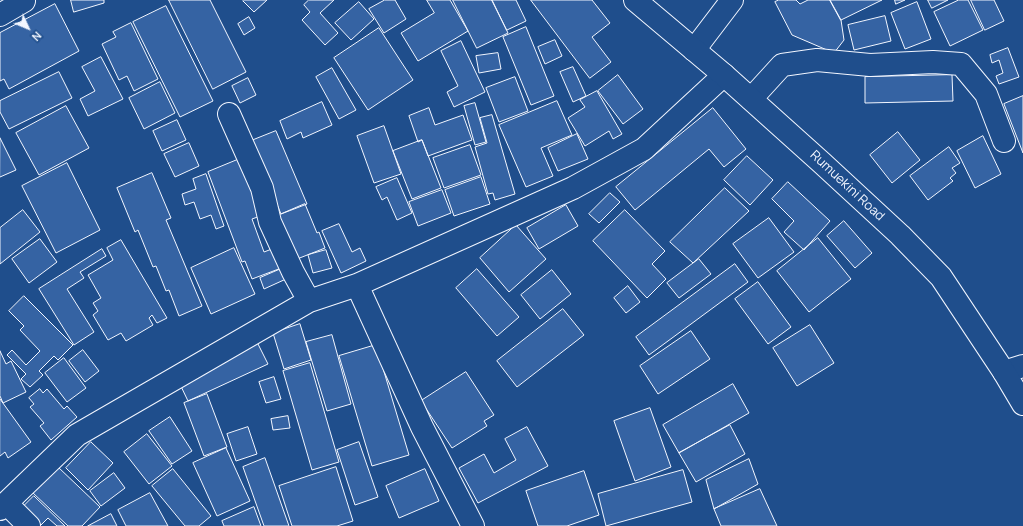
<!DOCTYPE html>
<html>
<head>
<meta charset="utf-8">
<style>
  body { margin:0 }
  #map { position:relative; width:1023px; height:526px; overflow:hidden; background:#1f4e8c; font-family:Manrope,sans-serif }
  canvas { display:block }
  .north { position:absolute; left:8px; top:8px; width:40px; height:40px; -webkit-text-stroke:3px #1f4e8c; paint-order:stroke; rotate:134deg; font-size:11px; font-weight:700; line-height:16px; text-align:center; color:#f2f6ff }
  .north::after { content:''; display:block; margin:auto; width:14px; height:18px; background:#f2f6ff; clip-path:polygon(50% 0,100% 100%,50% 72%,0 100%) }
</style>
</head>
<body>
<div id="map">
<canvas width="1023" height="526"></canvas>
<div class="north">N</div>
</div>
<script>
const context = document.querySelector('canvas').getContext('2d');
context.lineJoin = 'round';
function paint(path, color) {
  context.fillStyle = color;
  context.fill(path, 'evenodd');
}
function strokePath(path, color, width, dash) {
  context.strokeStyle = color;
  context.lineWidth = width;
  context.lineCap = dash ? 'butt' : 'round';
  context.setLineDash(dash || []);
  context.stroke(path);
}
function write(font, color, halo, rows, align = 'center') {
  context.font = font + ' Manrope,sans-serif';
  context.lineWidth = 3;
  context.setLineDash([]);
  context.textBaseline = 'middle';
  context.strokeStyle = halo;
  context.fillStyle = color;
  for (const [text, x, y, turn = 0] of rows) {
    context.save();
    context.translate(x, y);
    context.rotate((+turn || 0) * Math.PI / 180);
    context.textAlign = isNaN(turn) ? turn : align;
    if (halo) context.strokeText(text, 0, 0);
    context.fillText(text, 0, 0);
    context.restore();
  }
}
const building = new Path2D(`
  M71,0H104V3L74,12Z
  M169,0H210L246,72L213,89Z
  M244,0H267L254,12L243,1Z
  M309,0H334L320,13L338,33L325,45L302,20L310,12L304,5Z
  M385,0H395L406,19L384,33L369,9Z
  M427,0H450L468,31L418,61L401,33L434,13Z
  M453,0H492L508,33L477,48Z
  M492,0H516L526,21L507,30Z
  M531,0H592L610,23L592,37L611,62L590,78Z
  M779,0H796L800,4L808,0H830L841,20L844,40L834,53L792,35L775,2Z
  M830,0H882L841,20Z
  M895,0H905L896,4Z
  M928,0H948L932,8Z
  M959,0H968L983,30L950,46L934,12Z
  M971,0H994L1004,21L985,30Z
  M359,2L374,19L351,40L335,23Z
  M917,2L931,39L905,49L891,13Z
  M55,4L79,51L9,89L4,79L0,81V33Z
  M166,6L213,101L180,117L133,22Z
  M885,16L891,41L854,50L848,25Z
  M249,17L255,28L244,35L238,24Z
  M131,23L158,79L134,91L127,76L119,80L102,44L116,37L113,32Z
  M526,27L554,96L531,105L503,37Z
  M379,28L413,80L368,110L334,58Z
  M555,40L562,56L545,64L538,47Z
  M461,41L485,92L454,107L447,92L458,86L441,51Z
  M1008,48L1019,77L999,84L996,76L1003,73L999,60L992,63L990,55Z
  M498,53L501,69L479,73L476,56Z
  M101,57L123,99L88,116L80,99L95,91L82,67Z
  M573,67L586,96L573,102L560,72Z
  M332,68L356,110L339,119L316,77Z
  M59,72L72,98L9,129L0,112V101Z
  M618,75L643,109L623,124L598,91Z
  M952,75L953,101L865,103V77Z
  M515,77L528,111L499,122L486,88Z
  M248,78L256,95L240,103L232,86Z
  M160,82L175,113L144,129L129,98Z
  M597,91L622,134L613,139L609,131L585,146L568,118L585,107L580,100Z
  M1023,96V153L1004,104Z
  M557,101L572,135L541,148L553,176L526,187L499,125Z
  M322,102L332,125L303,138L301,132L287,139L280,121Z
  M475,103L486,142L475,145L464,106Z
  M66,106L89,148L39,175L16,133Z
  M429,108L435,125L463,115L472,140L428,156L422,140L418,142L409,116Z
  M713,108L746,149L724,167L709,149L635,210L616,187Z
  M492,115L515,194L495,200L493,193L488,194L475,147L487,143L480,118Z
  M177,120L186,140L162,151L153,131Z
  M384,126L401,174L374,183L357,136Z
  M276,131L307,204L281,214L251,141Z
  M898,132L920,160L892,183L870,155Z
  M577,134L588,159L558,171L548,148Z
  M983,136L1001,174L975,188L957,151Z
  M0,138L16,170L0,177Z
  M422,140L441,188L412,199L393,151Z
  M189,143L199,166L175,177L164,154Z
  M470,145L481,175L444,188L433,158Z
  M949,147L960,163L952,168L956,173L950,178L953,181L928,200L910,176Z
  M747,156L773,180L750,205L724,180Z
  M242,158L263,215L252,219L264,252L277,247L284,267L252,279L245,261L242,262L208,172Z
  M67,163L100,230L56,253L22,186Z
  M152,173L171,218L166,220L202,306L179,316L169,290L166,291L156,266L153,267L138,230L135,232L117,188Z
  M206,174L224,226L216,229L211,215L200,219L194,202L185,205L182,194L196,189L193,179Z
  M481,177L490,204L454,216L445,190Z
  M397,178L412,213L397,220L387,197L382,200L376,187Z
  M788,182L830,221L804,250L784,232L794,221L772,199Z
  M725,188L749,211L693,263L670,242Z
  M442,190L451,213L418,226L409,202Z
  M610,193L620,202L599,223L589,214Z
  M305,204L317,233L319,232L325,248L292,261L277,216Z
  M566,205L578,226L539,249L527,228Z
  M23,210L40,232L0,264V228Z
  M625,210L665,251L652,264L666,279L647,298L593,241Z
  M769,218L794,252L758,278L733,244Z
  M844,221L872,253L855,268L827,236Z
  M339,224L352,252L360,248L366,261L341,273L322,231Z
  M516,225L546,259L509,292L480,258Z
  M818,238L851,279L809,312L777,271Z
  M40,239L57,262L29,283L12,259Z
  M121,240L167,318L157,323L152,315L149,318L153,325L126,341L121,333L108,340L93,315L98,311L93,303L101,298L88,275L113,260L107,248Z
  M234,248L255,294L211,314L191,268Z
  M102,249L106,256L80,272L84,278L67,289L94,332L74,345L39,289Z
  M326,250L332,268L313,273L308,255Z
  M699,259L711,274L679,298L667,283Z
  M735,264L748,282L649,355L636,337Z
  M281,269L286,279L264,289L260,278Z
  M477,269L519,317L497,336L456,288Z
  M552,270L571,294L540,319L521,295Z
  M758,282L791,327L768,344L735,299Z
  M628,286L640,302L626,313L614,298Z
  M24,296L73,345L58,360L54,356L39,371L43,375L30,387L21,379L26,374L7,355L12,350L26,365L40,351L20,330L24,326L9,311Z
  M563,309L584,335L517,387L497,361Z
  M300,324L311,360L284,369L273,333Z
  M810,325L834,363L797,386L773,348Z
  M691,331L710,359L658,394L640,366Z
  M332,335L351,404L327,411L306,342Z
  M257,342L268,364L188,401L177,378Z
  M376,345L409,455L372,466L339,356Z
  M83,350L99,371L85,382L69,361Z
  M0,351L6,364L11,361L26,392L3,403L0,396Z
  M64,358L86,388L67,402L45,373Z
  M310,363L339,462L312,470L283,371Z
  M466,372L494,415L484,421L487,426L452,448L421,401Z
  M274,377L281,399L266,403L259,382Z
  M733,384L749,413L679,453L663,425Z
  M40,389L43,393L47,389L64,409L67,406L77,417L51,440L40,426L44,423L30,407L34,404L29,398Z
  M207,394L227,447L204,456L184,403Z
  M0,399L31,442L8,458L5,452L0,456Z
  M650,408L671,467L635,481L614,421Z
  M288,416L290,428L273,430L271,419Z
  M170,417L192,451L172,464L149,431Z
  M730,425L745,454L696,482L679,453Z
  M248,427L257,454L236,461L227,434Z
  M527,427L548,466L478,503L459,468L484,454L494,473L516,460L505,439Z
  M147,434L172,466L149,484L124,452Z
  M91,442L113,463L88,490L66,468Z
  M359,442L378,497L355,505L337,450Z
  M226,448L250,501L217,516L193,463Z
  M265,458L289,526H264L243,467Z
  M749,459L758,484L714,509L706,480Z
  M58,467L100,507L82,526H68L33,493Z
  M336,467L353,521L337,526H292L279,486Z
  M173,469L211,516L199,526H185L152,486Z
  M425,469L439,501L399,518L386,486Z
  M683,470L692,502L606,526L598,494Z
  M584,471L599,515L567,526H538L526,491Z
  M114,473L125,488L101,506L90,491Z
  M760,489L777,526H721L714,509Z
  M150,493L168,526H126L118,510Z
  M34,496L65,526H57L48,518L41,525L23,507Z
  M254,507L261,526H224L222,521Z
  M111,514L117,526H88Z`);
const minor = new Path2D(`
  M0,15L24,1
  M694,50L732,0
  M751,99L782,65L817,60L870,65L933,62L961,64L986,94L1004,141
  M229,114L262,188L270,222L293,272L309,301
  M357,285L422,427L473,526
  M1004,372L1023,366
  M6,503L29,526
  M0,509L77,435L309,301L357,285L573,188L644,149L724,75`);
const tertiary = new Path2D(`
  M635,0L724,75L822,163L900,235L941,277L1004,372L1023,404`);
const streetNames = [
  ["Rumuekini Road",847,186,43]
];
paint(building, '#3563a3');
strokePath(building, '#f2f6ff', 1);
strokePath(minor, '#f2f6ff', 24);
strokePath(tertiary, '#f2f6ff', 24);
strokePath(minor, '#1f4e8c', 22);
strokePath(tertiary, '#1f4e8c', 22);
write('13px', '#f2f6ff', '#1f4e8c', streetNames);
</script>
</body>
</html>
